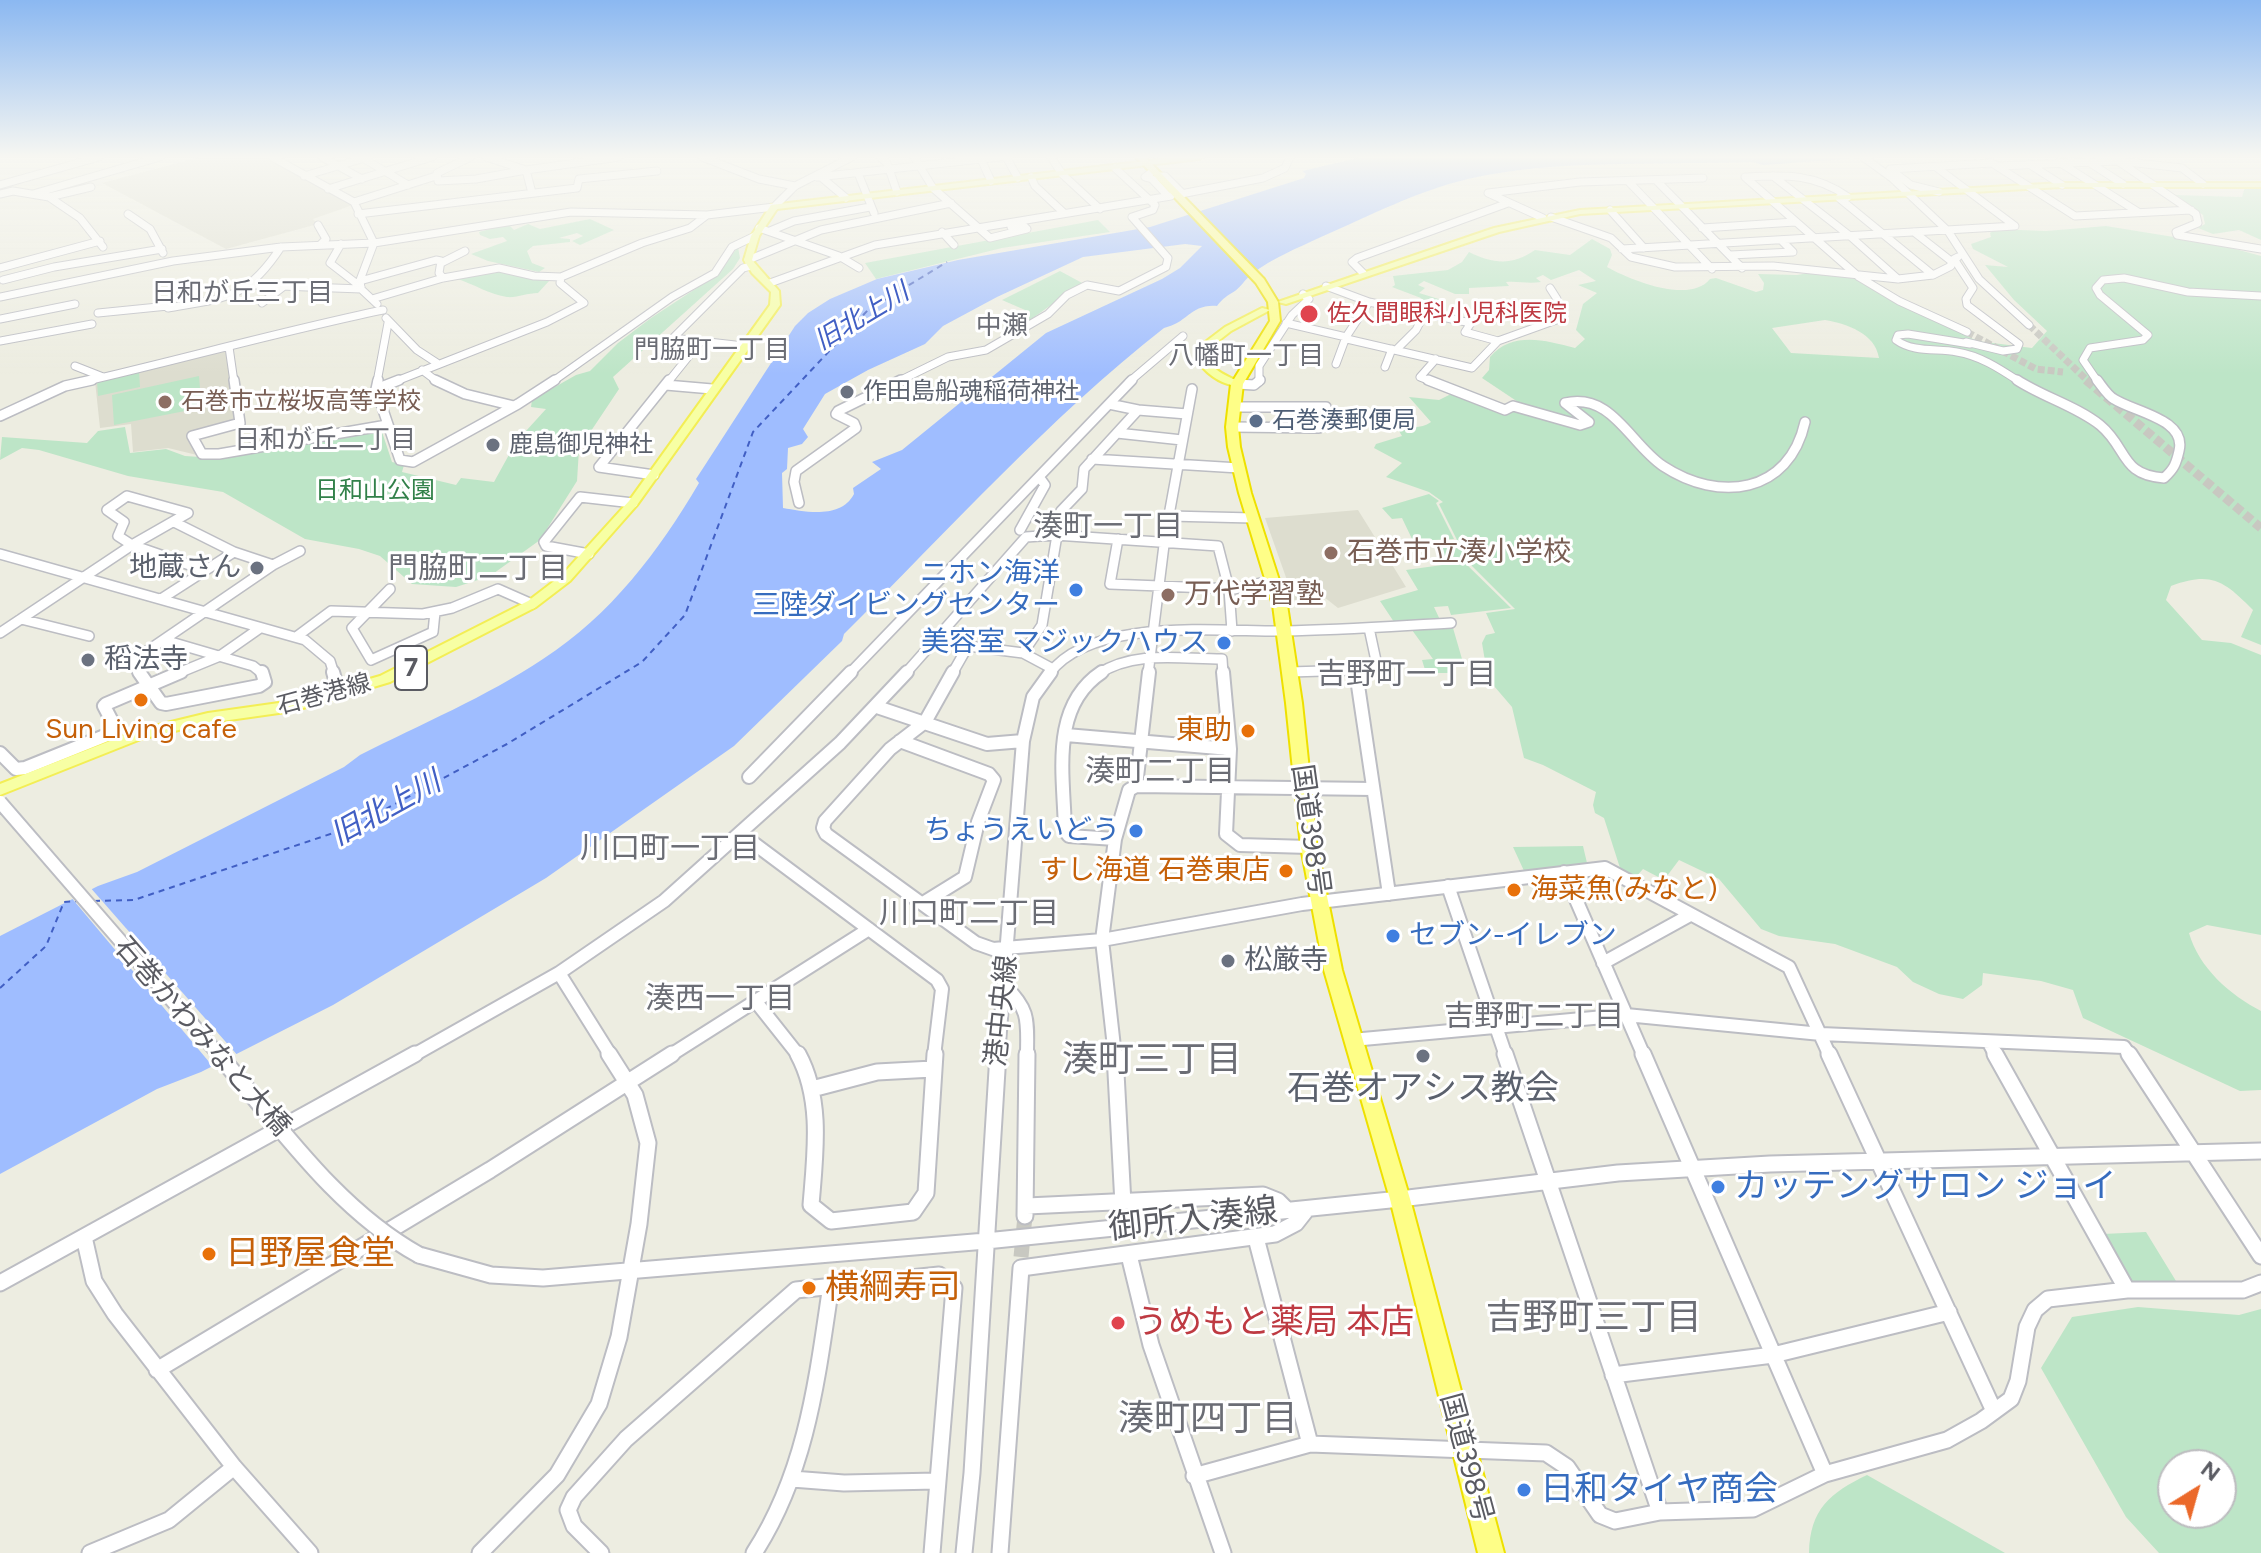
<!DOCTYPE html>
<html>
<head>
<meta charset="utf-8">
<style>
  body { margin:0 }
  #map { position:relative; width:2261px; height:1553px; overflow:hidden; background:#edede1; font-family:Figtree,sans-serif }
  canvas { display:block }
  .north { position:absolute; left:2157px; top:1449px; width:80px; height:80px; box-sizing:border-box; background:#fff; border:2px solid #bdbdc0; border-radius:50%; rotate:37deg; font-size:22px; font-weight:700; line-height:32px; text-align:center; color:#5a5b62 }
  .north::after { content:''; display:block; margin:auto; width:28px; height:36px; background:#eb692a; clip-path:polygon(50% 0,100% 100%,50% 72%,0 100%) }
</style>
</head>
<body>
<div id="map">
<canvas width="2261" height="1553"></canvas>
<div class="north">N</div>
</div>
<script>
const context = document.querySelector('canvas').getContext('2d');
context.lineJoin = 'round';
function paint(path, color) {
  context.fillStyle = color;
  context.fill(path, 'evenodd');
}
function strokePath(path, color, width, dash) {
  context.strokeStyle = color;
  context.lineWidth = width;
  context.lineCap = dash ? 'butt' : 'round';
  context.setLineDash(dash || []);
  context.stroke(path);
}
function write(font, color, halo, rows, align = 'center') {
  context.font = font + ' Figtree,"Noto Sans JP",sans-serif';
  context.lineWidth = 6;
  context.setLineDash([]);
  context.textBaseline = 'middle';
  context.strokeStyle = halo;
  context.fillStyle = color;
  for (const [text, x, y, turn = 0] of rows) {
    context.save();
    context.translate(x, y);
    context.rotate((+turn || 0) * Math.PI / 180);
    context.textAlign = isNaN(turn) ? turn : align;
    if (halo) context.strokeText(text, 0, 0);
    context.fillText(text, 0, 0);
    context.restore();
  }
}
const education = new Path2D(`
  M200,157H267L353,205L313,219L318,224L226,249L102,183Z
  M227,350L236,423L189,434L197,455L168,448L133,452L131,424L100,428L95,381Z
  M1358,510L1406,587L1338,608L1324,597L1294,600L1265,518Z`);
const green = new Path2D(`
  M2245,187L2261,188V240L2239,230L2213,234L2198,228L2205,224L2203,215L2176,195L2242,197Z
  M590,219L614,230L580,245L572,241L583,236L577,233L559,238L570,239V242L533,246L527,251L532,263L545,268L539,272L488,261L471,254L507,241L503,237L490,239L480,235L479,232L508,224L514,230L528,224L540,229Z
  M1098,220L1110,232L1002,248L876,279L865,263Z
  M2106,226L2217,244L2261,256V645L2241,637L2253,610C2224,581 2212,571 2171,586L2166,600L2202,640L2231,643L2261,655V935L2207,925L2189,933C2199,968 2230,995 2261,1011V1090L2240,1091L2083,1018L2073,990L2041,981L1983,973L1982,985L1963,999L1939,994L1913,982L1897,967L1835,944L1779,936L1761,929L1719,879L1679,860L1664,880L1643,869L1636,877L1620,868L1604,818L1595,813L1593,805L1596,792L1543,765L1524,758L1512,707L1488,679L1482,643L1486,635L1495,633L1486,613L1515,609L1465,559L1447,562L1435,542L1457,540L1439,504L1443,502L1429,492L1386,477L1402,463L1374,448L1376,444L1402,436L1399,431C1409,425 1420,430 1431,422L1409,397L1439,400L1453,393L1507,413L1516,410L1518,402L1482,378L1489,370L1490,357C1512,331 1545,340 1575,348L1585,339L1576,330L1583,304L1597,293L1578,285L1596,281L1579,270L1551,280L1543,275L1536,278L1541,282C1528,284 1518,281 1506,282L1509,286L1469,288V294H1455L1424,281L1418,285L1425,288L1419,293L1442,300L1428,305L1418,302L1421,298L1392,287L1395,285L1393,276L1448,270L1462,262L1469,252C1494,264 1511,266 1535,250L1570,255L1592,239L1610,249L1612,255L1607,267C1632,281 1690,304 1710,279L1716,278L1756,292L1763,290L1764,283L1758,274L1797,275L1814,272L1857,279L1977,341L2032,348L2047,331L2014,300L1985,265L2008,267L1973,249L1971,244L1991,237L1990,233L1995,229L2046,231ZM1825,320C1847,324 1875,333 1879,358L1791,353L1772,328Z
  M738,247L740,258L733,269L613,377L619,389L579,449L577,481L540,540L490,576L456,587L412,584L380,556L359,549L305,539L223,492L128,476L39,450L22,448L0,460L2,437L87,443L98,431L125,427L130,453L166,449L185,456L215,458L381,429L392,462L404,465L402,472L456,485L461,478L494,482L516,442L546,409L531,407L532,400L576,375L590,371L618,343L651,318L715,276Z
  M498,270L550,280L538,293C527,293 517,298 507,297C491,295 473,284 458,279Z
  M1060,271L1084,284C1058,298 1036,317 1011,333L1003,323L1006,318L1025,310L1002,300Z
  M139,371L140,387L98,396L97,381Z
  M199,376L201,401L185,411L114,425L112,395Z
  M1429,494L1439,501L1436,503L1454,539L1413,541L1402,518L1392,519L1382,508Z
  M1464,562L1511,608L1451,615L1448,606L1434,607L1441,622L1396,625L1380,601L1418,590L1406,570Z
  M1453,628L1462,659H1449L1452,673H1426L1422,660L1433,659L1412,630Z
  M1583,846L1587,863L1525,873L1513,847Z
  M2146,1232L2176,1281L2132,1283L2103,1234Z
  M2138,1307L2239,1315L2261,1309V1553H2159L2126,1517L2041,1368L2072,1317ZM2221,1465V1513H2173V1465Z
  M1867,1475L2005,1553H1809C1810,1509 1830,1493 1867,1475Z`);
const water = new Path2D(`
  M1362,157H1874L1763,165L1753,162C1664,165 1553,159 1468,179C1417,191 1369,216 1321,237C1298,248 1272,258 1252,274C1245,279 1241,287 1235,291C1227,296 1223,298 1217,306C1190,304 1188,323 1164,328C1048,419 949,530 844,634L842,641L734,746L546,878L333,1005L201,1072L157,1089L0,1174V936L98,886L137,872L344,767L360,755C421,724 486,697 543,659C611,615 659,551 699,483L696,479L795,326L808,313L830,299L877,279L958,260L1150,227L1304,178L1306,174L1302,171ZM1185,244L1202,246L1180,268L1162,279L1046,333L902,450L872,462L881,469L853,488L854,494C841,519 806,512 783,508L782,473L787,469L788,448L802,444L808,437L803,429L825,394L868,370L925,344L943,326L997,297L1083,257Z`);
const pier = new Path2D(`
  M89,886L239,1057L215,1069L70,896Z`);
const ferry = new Path2D(`
  M94,901L134,900L354,826L507,744L642,662L685,615L753,432L868,310L947,262
  M0,988L46,946L64,902L80,901`);
const minorTunnelFar2 = new Path2D(`
  M2029,325L2089,382
  M1967,332L2036,369L2063,372`);
const minorTunnelFar1 = new Path2D(`
  M2086,380L2261,528`);
const minorTunnel = new Path2D(`
  M1021,1257L1025,1216`);
const minorFar3 = new Path2D(`
  M272,157L354,202L374,243L360,280L361,289L377,304
  M322,157L362,179
  M361,157L408,185
  M471,157L437,173L438,181L476,179L526,170L532,193
  M486,157L526,170L619,157
  M702,157L759,179L795,186
  M880,157L887,163L897,192
  M914,157L933,188L990,238L1027,229L1024,226L1011,227
  M1006,157L1018,178
  M1051,157L1062,174L1100,209
  M1863,157L1892,178L1948,231L1979,279L2029,325
  M981,159L991,181
  M2087,161L2123,184
  M2118,161L2196,214L2198,223L2176,232L2177,235L2261,249
  M2059,162L2138,212
  M2029,164L2062,185
  M1998,166L2118,161L2182,168L2203,184
  M1153,171L1145,177L1152,179L1168,196
  M858,173L874,213
  M304,176L368,157
  M1158,176H1165L1183,194
  M1773,176L1850,236L1898,279
  M817,177L1000,157
  M821,177L846,198
  M1031,177L1035,186L1064,213
  M1656,180L1742,268
  M1628,181L1712,269
  M0,185L99,157
  M328,189L432,157
  M1939,192L1911,185L1890,169L1992,163L2075,216L2191,210
  M0,194L13,191L49,197L91,187
  M33,194L160,157
  M1181,194L1263,178L1285,168L1290,157
  M49,197L80,218L103,247
  M1848,197C1814,173 1785,175 1745,177L1859,277L1899,301L1967,332
  M1839,198L1933,275
  M354,202L436,176
  M1610,210L1644,248
  M128,214L150,229L163,253
  M358,214L577,188L579,179L657,171
  M1551,217L1611,238L1631,257L1675,267L1773,266L1898,279L1933,275L1951,266V261L1914,232
  M1543,218L1488,193L1580,182L1703,178
  M318,225L326,239L320,245
  M759,228L839,256L859,268
  M1702,228L1795,222
  M770,231L794,221L870,207
  M942,232L954,245
  M341,244L330,263L361,287
  M1622,249L2015,226L1936,167
  M1730,255L1793,252L1781,240
  M1958,257L1954,259L1973,288L1966,299L1967,305L2019,344L2017,349L2003,351L1966,342
  M748,260L821,230L951,203
  M441,263L465,251
  M0,268L100,241
  M1363,273L1352,262L1357,258L1508,203
  M3,280L54,267L162,249
  M360,281L436,260L441,261L439,273L443,278
  M770,283L875,245L1171,196
  M254,285L361,289
  M1326,286L1369,302L1471,323L1465,332L1498,341
  M0,297L173,261L281,247L374,243L571,212L707,215
  M372,299L443,278L499,268L534,276L561,277L642,243L690,228L707,215L774,207L795,186L852,157
  M262,303L283,287
  M168,308C226,298 247,299 281,247
  M98,313L168,306
  M386,318L417,350L437,363
  M0,319L75,304
  M1286,323L1346,337L1369,302
  M1347,339L1472,368L1498,341L1559,319L1557,299L1550,288
  M0,341L92,324
  M1970,344L1908,334L1898,335L1896,340C1914,353 1937,348 1957,352C1981,356 2000,369 2020,382
  M744,346L673,338L743,268L751,266
  M229,347L234,382
  M1396,350L1416,330L1425,313
  M1336,364L1346,337
  M75,366L103,377
  M1385,367L1392,349
  M422,370L438,382
  M83,382C183,359 282,331 383,310
  M377,382L388,323
  M394,382L547,322L584,303L560,283L561,277
  M552,382L672,297L715,273L732,247L755,236
  M668,382L701,341
  M897,382L948,357L986,350L1048,314L1067,295L1087,285L1119,291L1166,267L1168,258L1132,217L1153,210L1155,205L1115,168
  M1129,382L1183,336
  M1259,382V366L1292,315L1309,299L1303,294
  M1433,382L1420,377L1436,359
  M2098,382L2083,360L2090,348L2143,340L2148,335L2100,295L2096,288L2103,280L2124,278L2188,292L2261,296`);
const minorFar2 = new Path2D(`
  M234,380L240,423L192,436L202,454H219L387,425
  M378,380L376,389L400,460L413,462L518,404L555,380
  M435,380L465,394L514,406
  M1428,380L1505,410L1513,406L1580,425L1589,422L1565,403C1612,392 1630,444 1663,466C1719,503 1789,494 1805,422
  M2017,380C2043,397 2076,406 2100,425C2128,448 2120,475 2164,478C2174,469 2176,464 2179,451C2187,419 2134,412 2114,399C2107,395 2102,386 2097,380
  M1237,384L1254,385L1260,380
  M666,385L712,389
  M376,389L399,380
  M1109,404L1138,410
  M0,416L65,386L92,380
  M1232,427L1319,428L1328,417L1326,407H1234
  M1117,433L1182,440
  M1092,459L1239,468
  M654,475L599,467L669,380
  M127,496L188,513L132,545L118,536L124,522L107,510Z
  M799,503L794,482L796,471L856,428L854,423L836,414L838,411L901,380
  M1169,516L1253,518
  M1020,530L1045,485L1040,478
  M1118,539L1110,584L1234,589L1274,580
  M132,545L204,570
  M0,554L305,640L330,661L334,674
  M589,554L546,546L544,542L580,497L633,503
  M273,565L300,551
  M390,589L352,628L371,660L433,632L435,612
  M161,599L234,552
  M21,619L89,636
  M0,633L132,545
  M296,637L331,611L423,614L452,608L498,589L532,604
  M940,637L968,646
  M164,640L253,666L263,674
  M1023,653L1042,625L1061,511L1082,489L1084,469L1138,410L1187,414
  M1290,672L1356,670
  M140,674L131,662L273,565L234,552L174,522
  M176,674L220,656L260,628
  M849,674L1132,380
  M905,674L1026,537L1055,535L1218,546L1229,589L1232,631
  M952,674L968,646L1023,653L1053,669
  M1049,674C1091,616 1222,632 1284,631C1340,630 1396,626 1451,623
  M1098,674C1135,650 1180,659 1222,659L1223,674
  M1148,674L1165,537L1192,389
  M1357,674L1356,670H1378L1369,628`);
const minorFar1 = new Path2D(`
  M139,672L161,703L166,704L259,686L265,682L262,672
  M333,672L339,693
  M953,672L925,722L890,749L825,821L823,828L826,834L976,943L993,949L1102,940L1302,904L1605,868L1789,967L1830,1056
  M1102,672C1049,707 1064,776 1065,831L1069,836L1115,839
  M1223,672L1230,749L1226,834L1240,845L1309,847
  M1356,672L1389,894
  M877,707L987,744L1023,741
  M1066,735L1230,749
  M900,741L989,774L994,780L978,822L965,877L923,903
  M0,753L16,769L25,768L112,733L115,727L104,706L106,704L181,672
  M749,777L851,672
  M1136,786L1373,789
  M740,833L937,980L942,989L934,1056
  M1564,872L1644,1056
  M1448,886L1506,1056
  M1603,963L1690,915
  M559,973L611,1056
  M1005,986C1031,1011 1027,1022 1027,1056
  M757,1003L799,1056
  M1352,1040L1626,1015L1821,1034L2124,1047L2130,1056
  M1989,1043L1996,1056
  M412,1056L559,973L664,901L840,743L907,672
  M669,1056L869,929
  M998,1056L1023,741L1033,697L1051,672
  M1115,1056L1102,940L1115,839L1129,790L1136,786L1149,672`);
const minor = new Path2D(`
  M798,1054C823,1100 815,1155 811,1205L831,1221L913,1212L926,1193L935,1054
  M1115,1054L1123,1204
  M1505,1054L1660,1512
  M1643,1054L1825,1474
  M1829,1054L1994,1411
  M1995,1054L2127,1290
  M2129,1054L2261,1256
  M812,1089L877,1072L933,1069
  M1027,1206L1263,1195L1278,1201L1287,1210
  M1025,1216L1027,1054
  M84,1237L94,1281L115,1314L234,1467L310,1553
  M1256,1238L1310,1444
  M419,1255L491,1275L543,1278L986,1241L1400,1199L1618,1173L1770,1164L2261,1151
  M1129,1255L1151,1345L1223,1553
  M0,1283L415,1054
  M157,1370L490,1170L672,1054
  M1613,1375L1773,1355L1949,1312
  M1194,1476L1310,1444L1546,1453L1567,1467L1600,1515L1615,1521L1660,1512L1753,1509L1825,1474L1947,1440L1981,1421L2011,1399L2018,1381L2027,1327L2035,1310L2048,1299L2127,1290H2243L2261,1283
  M792,1479L844,1483L936,1481
  M90,1553L169,1520L234,1467
  M480,1553L557,1475L599,1404L619,1337L639,1224L648,1143L635,1095L609,1054
  M601,1553L574,1526L568,1510L574,1497L626,1439L796,1290L939,1275L954,1288L932,1553
  M754,1553C807,1471 817,1379 831,1285
  M964,1553L972,1473L998,1054
  M1000,1553L1021,1268L1275,1234L1296,1223L1307,1209`);
const major = new Path2D(`
  M1181,157H1203L1199,159L777,209L759,236L752,260L779,291L780,305L637,505L570,581L536,607L390,682L293,711L208,723L141,739L0,795V784L138,730L208,713L293,701L380,676L528,601L562,575L629,501L770,305L771,292L752,273L744,260L751,236L771,205Z
  M2062,183H2261V187H2062L1580,214L1499,232L1286,304L1278,302L1494,228L1580,210Z
  M1262,308L1270,310L1231,331L1208,349L1207,361C1216,371 1227,377 1241,382V386C1223,386 1208,375 1197,361L1200,346L1225,327Z`);
const highway = new Path2D(`
  M1136,157H1145L1264,279L1278,302L1280,321L1243,384L1238,427L1240,447L1251,493L1287,605L1302,703L1317,847L1342,970L1410,1199L1504,1553H1478L1390,1199L1324,970L1301,847L1286,703L1273,605L1239,493L1228,447L1226,427L1231,384L1270,321L1268,302L1256,283Z`);
const minorBridgeFar1 = new Path2D(`
  M0,802L220,1056`);
const minorBridge = new Path2D(`
  M218,1054C279,1125 336,1209 419,1255`);
const markers = [
  [1309,314,10,"#e0444e"],
  [847,392,8,"#6b7280"],
  [165,402,8,"#8d6e63"],
  [1256,421,8,"#5c6f8a"],
  [493,445,8,"#6b7280"],
  [1331,553,8,"#8d6e63"],
  [257,568,8,"#6b7280"],
  [1076,590,8,"#3f7fe0"],
  [1168,595,8,"#8d6e63"],
  [1224,643,8,"#3f7fe0"],
  [88,660,8,"#6b7280"],
  [141,700,8,"#e8710a"],
  [1248,731,8,"#e8710a"],
  [1136,831,8,"#3f7fe0"],
  [1286,871,8,"#e8710a"],
  [1514,890,8,"#e8710a"],
  [1393,936,8,"#3f7fe0"],
  [1228,961,8,"#6b7280"],
  [1423,1056,8,"#6b7280"],
  [1718,1187,8,"#3f7fe0"],
  [209,1254,8,"#e8710a"],
  [809,1288,8,"#e8710a"],
  [1118,1323,8,"#e0444e"],
  [1524,1490,8,"#3f7fe0"]
];
const farHealthnames = [
  ["佐久間眼科小児科医院",1327,314]
];
const farWorshipnames = [
  ["作田島船魂稲荷神社",863,392],
  ["鹿島御児神社",509,445]
];
const farEducationnames = [
  ["石巻市立桜坂高等学校",181,402]
];
const farServicenames = [
  ["石巻湊郵便局",1272,421]
];
const farParknames = [
  ["日和山公園",375,491]
];
const farStreetnames = [
  ["石巻港線",324,695,-15]
];
const farNeighbourhoodnames = [
  ["日和が丘三丁目",242,293],
  ["中瀬",1002,326],
  ["門脇町一丁目",712,350],
  ["八幡町一丁目",1246,356],
  ["日和が丘二丁目",325,440]
];
const farWaternames = [
  ["旧北上川",862,317,-31]
];
const shields = [
  [411,668,32]
];
const shieldNames = [
  ["7",411,668]
];
const educationNames = [
  ["石巻市立湊小学校",1347,553],
  ["万代学習塾",1184,595]
];
const worshipNames = [
  ["地蔵さん",241,568,"right"],
  ["稻法寺",104,660],
  ["松厳寺",1244,961]
];
const shopNames = [
  ["ニホン海洋",1060,574],
  ["三陸ダイビングセンター",1060,606],
  ["美容室 マジックハウス",1208,643],
  ["ちょうえいどう",1120,831],
  ["セブン-イレブン",1409,936,"left"]
];
const foodNames = [
  ["Sun Living cafe",141,730,"center"],
  ["東助",1232,731],
  ["すし海道 石巻東店",1270,871],
  ["海菜魚(みなと)",1530,890,"left"]
];
const streetNames = [
  ["国道398号",1310,830,82],
  ["港中央線",1002,1011,-84],
  ["石巻かわみなと大橋",202,1037,49],
  ["国道398号",1466,1458,75]
];
const neighbourhoodNames = [
  ["湊町一丁目",1108,527],
  ["門脇町二丁目",478,569],
  ["吉野町一丁目",1406,675],
  ["湊町二丁目",1160,772],
  ["川口町一丁目",670,849],
  ["川口町二丁目",969,914],
  ["湊西一丁目",720,999],
  ["吉野町二丁目",1534,1017]
];
const waterNames = [
  ["旧北上川",386,809,-29]
];
const nearWorshipnames = [
  ["石巻オアシス教会",1423,1089]
];
const nearShopnames = [
  ["カッテングサロン ジョイ",1734,1187],
  ["日和タイヤ商会",1540,1490]
];
const nearStreetnames = [
  ["御所入湊線",1193,1220,-6]
];
const nearFoodnames = [
  ["日野屋食堂",225,1254],
  ["横綱寿司",825,1288]
];
const nearHealthnames = [
  ["うめもと薬局 本店",1134,1323]
];
const nearNeighbourhoodnames = [
  ["湊町三丁目",1152,1060],
  ["吉野町三丁目",1594,1318],
  ["湊町四丁目",1208,1419]
];
paint(education, '#ddddcf');
paint(green, '#bde5c7');
paint(water, '#9fbdff');
paint(pier, '#edede1');
strokePath(ferry, '#415fc4', 2, [6, 5]);
strokePath(minorTunnelFar2, '#c8c8c1', 7, [7, 3]);
strokePath(minorTunnelFar1, '#c8c8c1', 9, [9, 4]);
strokePath(minorTunnel, '#c8c8c1', 15, [15, 8]);
strokePath(minorFar3, '#bcbdc3', 9);
strokePath(minorFar2, '#bcbdc3', 12);
strokePath(minorFar1, '#bcbdc3', 16);
strokePath(minor, '#bcbdc3', 19);
strokePath(major, '#f3ee55', 4);
strokePath(highway, '#eee000', 4);
strokePath(minorFar3, '#fff', 7);
strokePath(minorFar2, '#fff', 9);
strokePath(minorFar1, '#fff', 12);
strokePath(minor, '#fff', 15);
paint(major, '#f7ffa4');
paint(highway, '#fefe87');
strokePath(minorBridgeFar1, '#bcbdc3', 16, []);
strokePath(minorBridge, '#bcbdc3', 19, []);
strokePath(minorBridgeFar1, '#fff', 12);
strokePath(minorBridge, '#fff', 15);
const sky = context.createLinearGradient(0, 0, 0, 374);
sky.addColorStop(0, '#8bb8f1');
sky.addColorStop(0.42, '#f7f7f2');
sky.addColorStop(1, '#f7f7f200');
context.fillStyle = sky;
context.fillRect(0, 0, 2261, 374);
for (const [x, y, r, color] of markers) {
  const dot = new Path2D();
  dot.arc(x, y, r, 0, 2 * Math.PI);
  context.fillStyle = color;
  context.fill(dot);
  strokePath(dot, '#fff', 3);
}
write('24px', '#be3a42', '#fff', farHealthnames, 'left');
write('24px', '#5b616d', '#fff', farWorshipnames, 'left');
write('24px', '#785e54', '#fff', farEducationnames, 'left');
write('24px', '#4e5e75', '#fff', farServicenames, 'left');
write('24px', '#32814a', '#fff', farParknames);
write('24px', '#5a5b62', '#fff', farStreetnames);
write('26px', '#6b6d75', '#fff', farNeighbourhoodnames);
write('italic 26px', '#415fc4', '#fff', farWaternames);
for (const [x, y, w] of shields) {
  const box = new Path2D();
  box.roundRect(x - w / 2, y - 22, w, 44, 6);
  context.fillStyle = '#fff';
  context.fill(box);
  strokePath(box, '#5a5b62', 2);
}
write('bold 26px', '#5a5b62', null, shieldNames);
write('28px', '#785e54', '#fff', educationNames, 'left');
write('28px', '#5b616d', '#fff', worshipNames, 'left');
write('28px', '#366cbe', '#fff', shopNames, 'right');
write('28px', '#c56008', '#fff', foodNames, 'right');
write('28px', '#5a5b62', '#fff', streetNames);
write('30px', '#6b6d75', '#fff', neighbourhoodNames);
write('italic 30px', '#415fc4', '#fff', waterNames);
write('34px', '#5b616d', '#fff', nearWorshipnames);
write('34px', '#366cbe', '#fff', nearShopnames, 'left');
write('34px', '#5a5b62', '#fff', nearStreetnames);
write('34px', '#c56008', '#fff', nearFoodnames, 'left');
write('34px', '#be3a42', '#fff', nearHealthnames, 'left');
write('36px', '#6b6d75', '#fff', nearNeighbourhoodnames);
</script>
</body>
</html>
